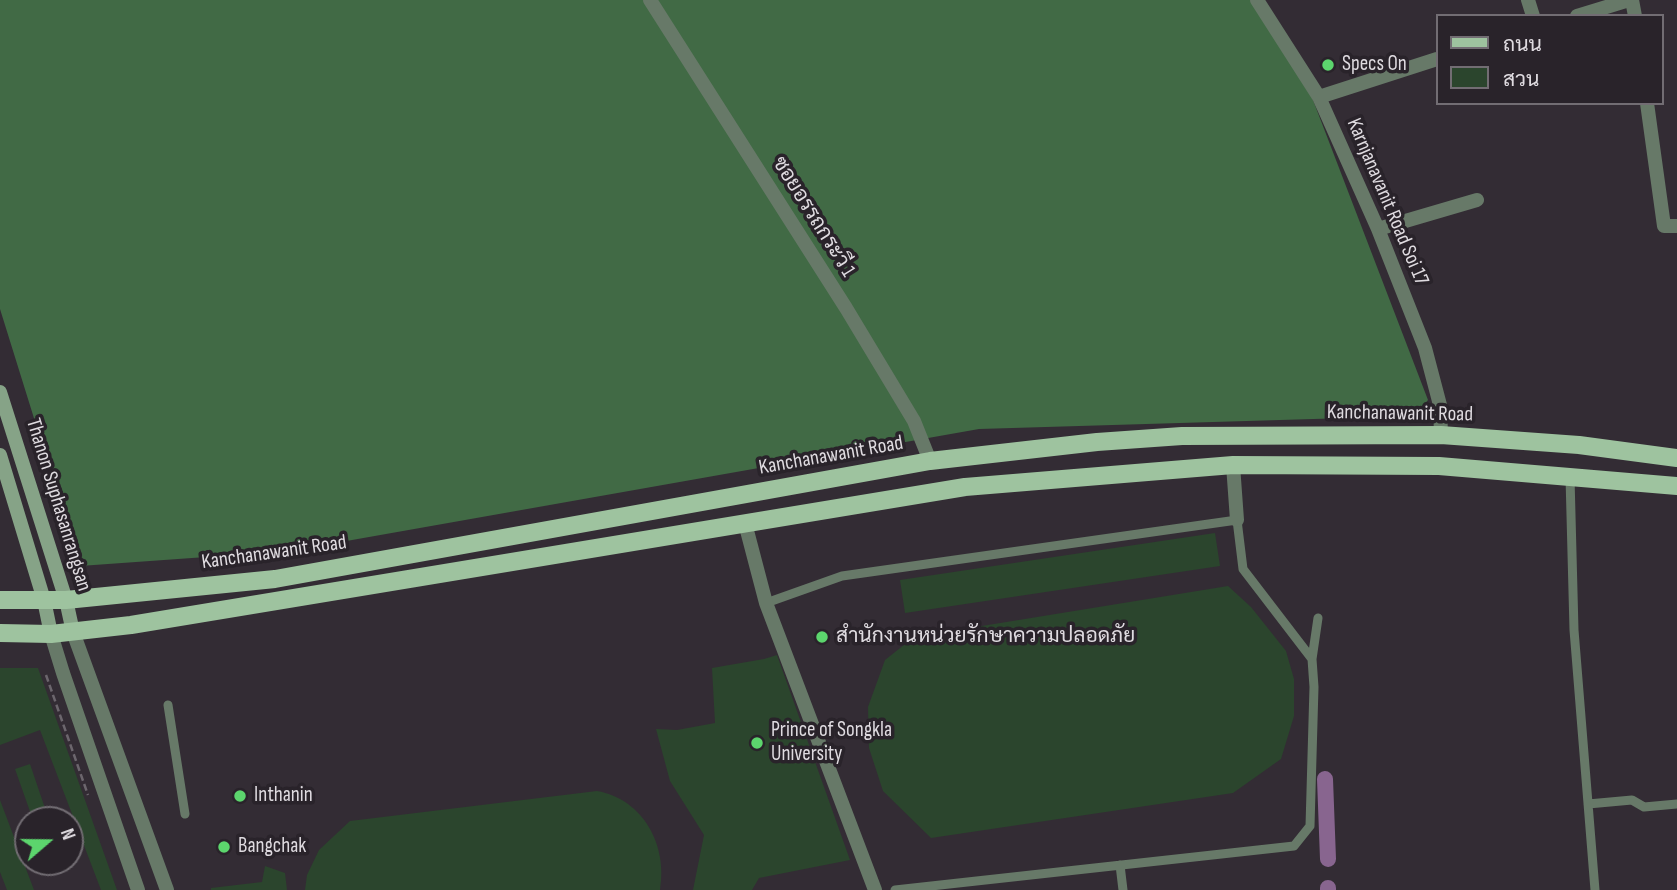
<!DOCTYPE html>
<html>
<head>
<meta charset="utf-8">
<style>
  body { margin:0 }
  #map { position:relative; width:1677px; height:890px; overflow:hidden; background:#332c34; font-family:"Sofia Sans Condensed",Sarabun,sans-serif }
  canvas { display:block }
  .legend { position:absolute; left:1436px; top:14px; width:228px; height:91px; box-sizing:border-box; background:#29232a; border:2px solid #726d73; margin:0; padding:9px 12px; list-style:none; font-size:21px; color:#dfdbe0 }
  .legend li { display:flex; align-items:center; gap:14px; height:35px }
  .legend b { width:35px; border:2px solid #726d73 }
  .north { position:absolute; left:14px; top:806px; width:70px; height:70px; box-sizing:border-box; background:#29232a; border:2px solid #726d73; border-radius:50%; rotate:70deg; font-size:19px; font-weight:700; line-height:28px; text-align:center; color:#dfdbe0 }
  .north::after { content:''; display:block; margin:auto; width:24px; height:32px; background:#5cd56d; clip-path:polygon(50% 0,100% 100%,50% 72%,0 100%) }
</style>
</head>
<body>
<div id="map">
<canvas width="1677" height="890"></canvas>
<ul class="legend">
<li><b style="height:9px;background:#9ec39f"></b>ถนน</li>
<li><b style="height:19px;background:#2b452d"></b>สวน</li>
</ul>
<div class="north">N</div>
</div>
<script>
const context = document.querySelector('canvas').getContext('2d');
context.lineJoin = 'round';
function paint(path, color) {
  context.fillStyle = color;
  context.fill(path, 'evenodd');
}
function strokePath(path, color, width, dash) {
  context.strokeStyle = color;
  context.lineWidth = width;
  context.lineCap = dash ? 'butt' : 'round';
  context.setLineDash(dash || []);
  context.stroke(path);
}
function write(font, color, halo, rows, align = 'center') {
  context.font = font + ' "Sofia Sans Condensed",Sarabun,sans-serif';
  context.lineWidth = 7;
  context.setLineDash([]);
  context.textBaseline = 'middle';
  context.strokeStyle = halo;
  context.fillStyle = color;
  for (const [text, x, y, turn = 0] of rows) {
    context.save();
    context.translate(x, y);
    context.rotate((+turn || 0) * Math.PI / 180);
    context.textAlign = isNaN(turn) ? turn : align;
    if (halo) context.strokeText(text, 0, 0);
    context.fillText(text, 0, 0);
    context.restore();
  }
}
const green = new Path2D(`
  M1215,533L1220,566L905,613L900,580Z
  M1228,586L1251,607L1286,651L1294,679V716L1281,759L1233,793L931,838L883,791L869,748L868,707L885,660L914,637Z
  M777,655L850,860L759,878L752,890H693L704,835L670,781L656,729L677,730L715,723L712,668L764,659Z
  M0,668H38L117,890H101L40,730L0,745Z
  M30,764L49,820H33L15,769Z
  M597,791C643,799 668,845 660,890H305L307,875L319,850L350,821Z
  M0,800L34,890H7L0,872Z
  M265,866L285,873L287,890H211V888L262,882Z`);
const forest = new Path2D(`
  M0,0H1251L1308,87L1428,400L1414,416L979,429L290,551L80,566L0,309Z`);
const canal = new Path2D(`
  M1325,779L1328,859
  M1328,888V890`);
const path = new Path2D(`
  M46,675L88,795`);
const lane = new Path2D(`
  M1570,477L1574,630L1595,890
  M766,603L842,576L1237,520L1243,569L1312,659L1314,687L1310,826L1294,846L895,890
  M1312,659L1318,618
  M168,705L185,814
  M1588,804L1632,800L1644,807L1677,804
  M1120,865L1123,890`);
const street = new Path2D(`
  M650,0L846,308L914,421L930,461
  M1257,0L1319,97L1378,229L1425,348L1440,405L1441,435
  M1528,0L1533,16
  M1632,0L1635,16
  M1577,16L1629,0
  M1319,97L1437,59
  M1647,103L1664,226H1677
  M1378,229L1477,200
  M1233,465L1237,520
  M745,523L766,603L875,890
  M73,632L167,890
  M51,634L63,673L138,890`);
const secondary = new Path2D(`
  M0,392L66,600L73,632
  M0,455L44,600L51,634`);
const primary = new Path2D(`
  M0,600H66L275,579L930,461L1097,442L1182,436L1441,435L1579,445L1677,458
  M0,633L51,634L131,625L965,487L1233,465L1439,466L1677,486`);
const markers = [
  [1328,65,7,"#5cd56d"],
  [822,637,7,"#5cd56d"],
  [757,743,7,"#5cd56d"],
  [240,796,7,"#5cd56d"],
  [224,847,7,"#5cd56d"]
];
const poiNames = [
  ["Specs On",1342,65],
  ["สำนักงานหน่วยรักษาความปลอดภัย",836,637],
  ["Prince of Songkla",771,731],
  ["University",771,755],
  ["Inthanin",254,796],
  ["Bangchak",238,847]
];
const streetNames = [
  ["Karnjanavanit Road Soi 17",1387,202,67],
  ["ซอยอรรถกระวี 1",813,217,58],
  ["Kanchanawanit Road",1400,414,1],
  ["Kanchanawanit Road",831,456,-10],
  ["Thanon Suphasanrangsan",58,505,73],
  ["Kanchanawanit Road",274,553,-8]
];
paint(green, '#2b452d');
paint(forest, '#416a45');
strokePath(canal, '#88658f', 16);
strokePath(path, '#6c666d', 2.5, [7, 3.5]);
strokePath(lane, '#677968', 9);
strokePath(street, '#677968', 14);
strokePath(secondary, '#86a387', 14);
strokePath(primary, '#9ec39f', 18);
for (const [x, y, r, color] of markers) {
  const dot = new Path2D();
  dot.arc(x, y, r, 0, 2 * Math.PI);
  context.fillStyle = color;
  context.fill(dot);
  strokePath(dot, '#29232a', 2.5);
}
write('21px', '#dfdbe0', '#29232a', poiNames, 'left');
write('21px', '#dfdbe0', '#29232a', streetNames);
</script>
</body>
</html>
